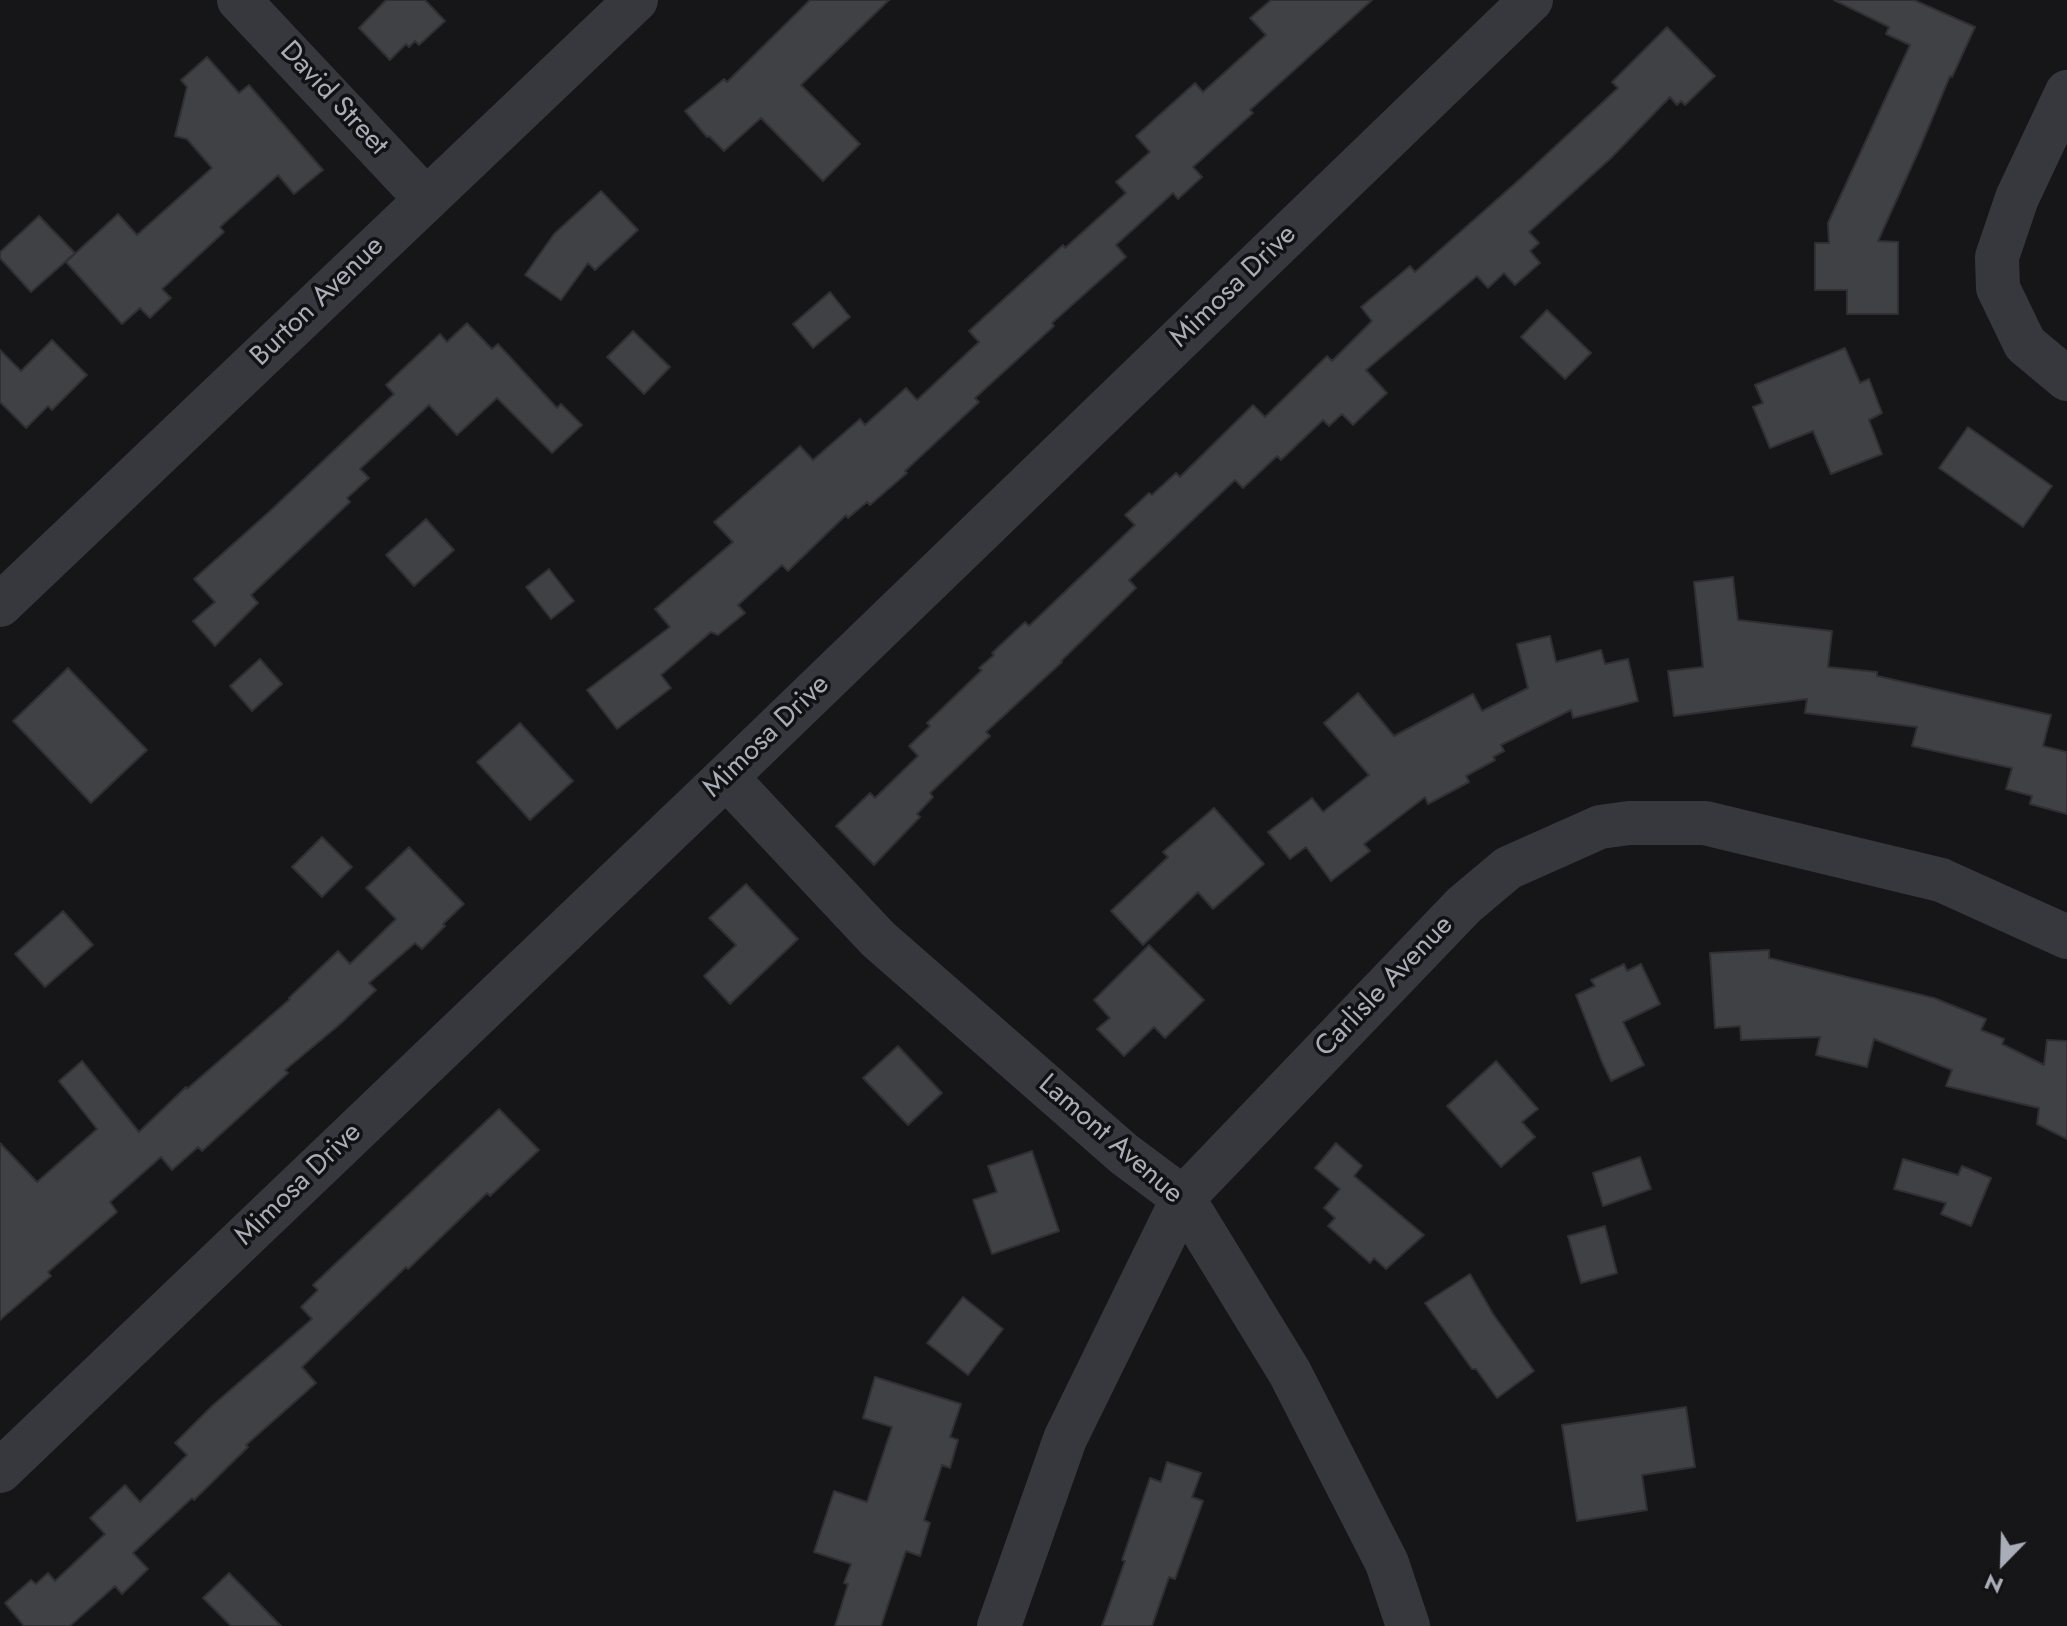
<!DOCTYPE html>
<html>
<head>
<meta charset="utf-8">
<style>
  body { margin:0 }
  #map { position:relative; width:2067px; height:1626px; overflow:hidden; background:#161618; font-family:Jost,sans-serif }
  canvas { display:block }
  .north { position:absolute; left:1963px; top:1522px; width:80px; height:80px; -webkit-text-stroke:6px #111113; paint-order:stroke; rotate:203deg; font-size:22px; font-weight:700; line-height:32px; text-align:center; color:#a8adb8 }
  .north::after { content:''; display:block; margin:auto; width:28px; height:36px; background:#a8adb8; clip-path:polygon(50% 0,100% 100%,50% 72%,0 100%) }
</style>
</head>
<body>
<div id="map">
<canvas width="2067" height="1626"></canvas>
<div class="north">N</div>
</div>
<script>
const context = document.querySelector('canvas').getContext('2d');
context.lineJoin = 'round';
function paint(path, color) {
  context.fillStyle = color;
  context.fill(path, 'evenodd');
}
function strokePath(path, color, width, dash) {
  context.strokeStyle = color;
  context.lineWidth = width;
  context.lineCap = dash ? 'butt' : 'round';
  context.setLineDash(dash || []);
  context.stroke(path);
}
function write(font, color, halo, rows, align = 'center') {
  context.font = font + ' Jost,sans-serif';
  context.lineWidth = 7;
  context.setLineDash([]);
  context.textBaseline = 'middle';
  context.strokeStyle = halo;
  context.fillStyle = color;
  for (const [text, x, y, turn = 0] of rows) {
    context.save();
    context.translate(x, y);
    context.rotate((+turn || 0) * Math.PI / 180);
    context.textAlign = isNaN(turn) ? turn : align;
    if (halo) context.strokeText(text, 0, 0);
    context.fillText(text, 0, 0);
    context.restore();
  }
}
const building = new Path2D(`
  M386,0H425L445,21L419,45L415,41L409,47L406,44L390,60L359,28Z
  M810,0H889L801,85L860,144L823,181L761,118L724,151L709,136L707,137L685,111L724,79L727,82Z
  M1271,0H1372L1250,110L1253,113L1193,167L1202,177L1178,199L1173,193L1116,245L1126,257L1052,323L1054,326L975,398L979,402L905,471L907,473L870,505L867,502L848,518L846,515L788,571L782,565L738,605L745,613L718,635L711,632L661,675L671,688L617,729L587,690L670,627L655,609L733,542L714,522L800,446L813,460L860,419L865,425L906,388L917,400L979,342L969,331L1063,245L1065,248L1126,193L1116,182L1150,152L1136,136L1195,83L1203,92L1266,35L1250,18Z
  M1834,0H1914L1975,27L1952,77L1950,76L1919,150L1878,241L1898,242V314H1847V290H1815V243H1829L1828,223L1910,45L1886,34L1889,27Z
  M1667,27L1715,76L1685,105L1681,101L1677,105L1670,97L1611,158L1529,232L1539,243L1530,251L1540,263L1515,285L1504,273L1488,288L1477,276L1366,370L1387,393L1353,425L1342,414L1329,426L1323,420L1281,460L1277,456L1243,488L1235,480L1129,580L1136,588L1061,661L1062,662L986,732L990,736L930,793L933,797L917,814L920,817L874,865L836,826L870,793L875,798L918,756L909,746L930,726L927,723L982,670L979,668L994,655L992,653L1025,622L1029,626L1135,525L1125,515L1149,493L1152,495L1176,473L1180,477L1253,405L1265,417L1327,356L1332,361L1372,321L1361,307L1410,266L1415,272L1519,180L1618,88L1612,82Z
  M207,57L239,93L249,85L323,170L294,194L278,175L220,227L224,232L162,289L171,298L150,318L140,308L122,324L66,262L118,214L137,235L212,168L187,139L175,136L187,87L181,80Z
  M601,191L638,230L595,270L588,263L561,300L525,275L554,234Z
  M39,216L75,253L31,292L0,258V252Z
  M830,292L850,317L813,348L793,324Z
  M1547,310L1591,353L1565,379L1521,337Z
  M467,323L492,349L498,344L557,408L561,404L582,425L552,453L497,398L457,435L429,405L360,469L369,478L347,498L350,502L251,595L258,603L215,646L193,621L215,602L194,579L269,512L394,394L386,385L440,334L447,342Z
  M633,331L670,367L644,394L607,357Z
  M52,340L87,375L52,410L48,406L26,428L0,402V350L21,371Z
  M1845,348L1860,383L1869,379L1882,413L1869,420L1882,454L1831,474L1813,431L1770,448L1753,407L1763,403L1755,385Z
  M1968,427L2052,486L2023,527L1939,468Z
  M426,519L454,550L414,586L386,555Z
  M549,569L574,601L551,619L526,587Z
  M1733,577L1738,620L1832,631L1828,667L1877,672V676L2051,715L2043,746L2067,752V814L2030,804L2032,796L2006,789L2012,768L1912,746L1917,727L1805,713L1807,699L1674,716L1668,671L1703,667L1694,582Z
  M1550,636L1556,662L1601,650L1605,664L1628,659L1638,701L1573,718L1571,710L1501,745L1504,751L1493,757L1495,760L1466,776L1469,782L1428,804L1425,797L1364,844L1370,851L1331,881L1306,847L1290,859L1268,832L1312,798L1323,812L1369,775L1324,723L1358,693L1394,736L1473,694L1482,711L1528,688L1517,644Z
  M260,659L282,684L252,711L230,686Z
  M68,668L147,750L91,803L13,721Z
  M520,723L573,781L530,820L477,762Z
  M1214,808L1264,864L1213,909L1198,892L1143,945L1111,911L1168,857L1163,852Z
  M322,837L352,867L322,897L292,867Z
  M409,847L464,904L443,924L445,926L422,949L415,943L369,983L376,990L339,1025L285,1070L288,1073L202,1151L198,1147L172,1170L161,1157L110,1202L117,1212L48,1272L51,1276L0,1320V1143L37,1182L97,1129L59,1081L82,1061L139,1132L186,1087L187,1089L290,999L289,998L338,951L350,964L396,919L366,888Z
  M746,884L798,939L730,1004L704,976L736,945L709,918Z
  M63,911L93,945L45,987L15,954Z
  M1149,945L1204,1000L1165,1038L1154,1027L1124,1056L1097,1029L1110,1018L1094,1000Z
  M1769,950V958L1934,998L1986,1019L1981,1030L2004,1039L2002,1044L2044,1065L2047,1040L2067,1041V1139L2037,1124L2039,1108L1946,1086L1952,1070L1874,1039L1867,1067L1816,1055L1820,1037L1741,1040L1740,1026L1715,1028L1710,953Z
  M1624,964L1627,971L1641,964L1660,1004L1623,1022L1644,1065L1611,1081L1602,1062L1576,995L1595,986L1591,980Z
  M898,1046L942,1093L908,1125L863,1078Z
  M1496,1061L1538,1109L1522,1122L1535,1137L1501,1167L1447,1106Z
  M499,1109L539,1150L490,1196L487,1193L408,1269L406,1267L302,1367L316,1383L246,1445L248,1447L194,1500L192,1498L133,1553L148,1569L122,1594L115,1586L70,1626H24L5,1603L31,1580L36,1584L48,1573L55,1581L105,1534L90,1518L125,1485L140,1502L187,1455L175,1443L212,1406L312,1319L301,1307L318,1290L313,1285Z
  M1336,1143L1362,1166L1354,1176L1424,1235L1386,1269L1374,1258L1370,1263L1328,1226L1335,1218L1324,1208L1340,1189L1315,1168Z
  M1032,1151L1059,1231L992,1254L973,1200L997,1192L988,1166Z
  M1640,1157L1651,1189L1603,1206L1593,1173Z
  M1903,1159L1958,1175L1962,1166L1991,1178L1971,1226L1941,1214L1946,1203L1894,1189Z
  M1605,1226L1617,1273L1581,1283L1568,1236Z
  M1470,1274L1493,1314L1534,1371L1497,1398L1476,1369H1472L1425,1303Z
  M963,1297L1003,1329L968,1375L927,1343Z
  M875,1377L961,1404L950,1437L958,1440L950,1468L942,1465L924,1520L930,1523L920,1556L906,1551L881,1626H835L848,1584L844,1583L851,1564L814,1552L834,1491L867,1502L892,1427L863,1418Z
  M1686,1407L1695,1467L1642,1475L1647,1510L1577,1521L1562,1425Z
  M1167,1462L1201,1473L1192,1497L1203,1501L1175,1579L1169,1577L1152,1626H1102L1125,1561L1122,1560L1150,1478L1161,1482Z
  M229,1573L281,1626H231L203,1598Z`);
const minor = new Path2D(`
  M239,0L426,199
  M2067,92L2017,198L1997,257L1998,288L2025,344L2067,379
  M0,605L636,0
  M726,777L878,939L1124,1154L1183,1198L1290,1373L1387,1563L1408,1626
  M0,1471L726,777L1531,0
  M999,1626L1065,1439L1183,1198L1464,905L1508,868L1600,827L1629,823H1705L1941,880L2067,937`);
const streetNames = [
  ["David Street",333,99,47],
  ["Mimosa Drive",1234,287,-44],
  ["Burton Avenue",318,302,-44],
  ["Mimosa Drive",767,737,-44],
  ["Carlisle Avenue",1385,987,-46],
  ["Lamont Avenue",1110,1140,41],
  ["Mimosa Drive",299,1185,-44]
];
paint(building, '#404145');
strokePath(building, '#303034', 2);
strokePath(minor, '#37383d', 44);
write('28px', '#a8adb8', '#111113', streetNames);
</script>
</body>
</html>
